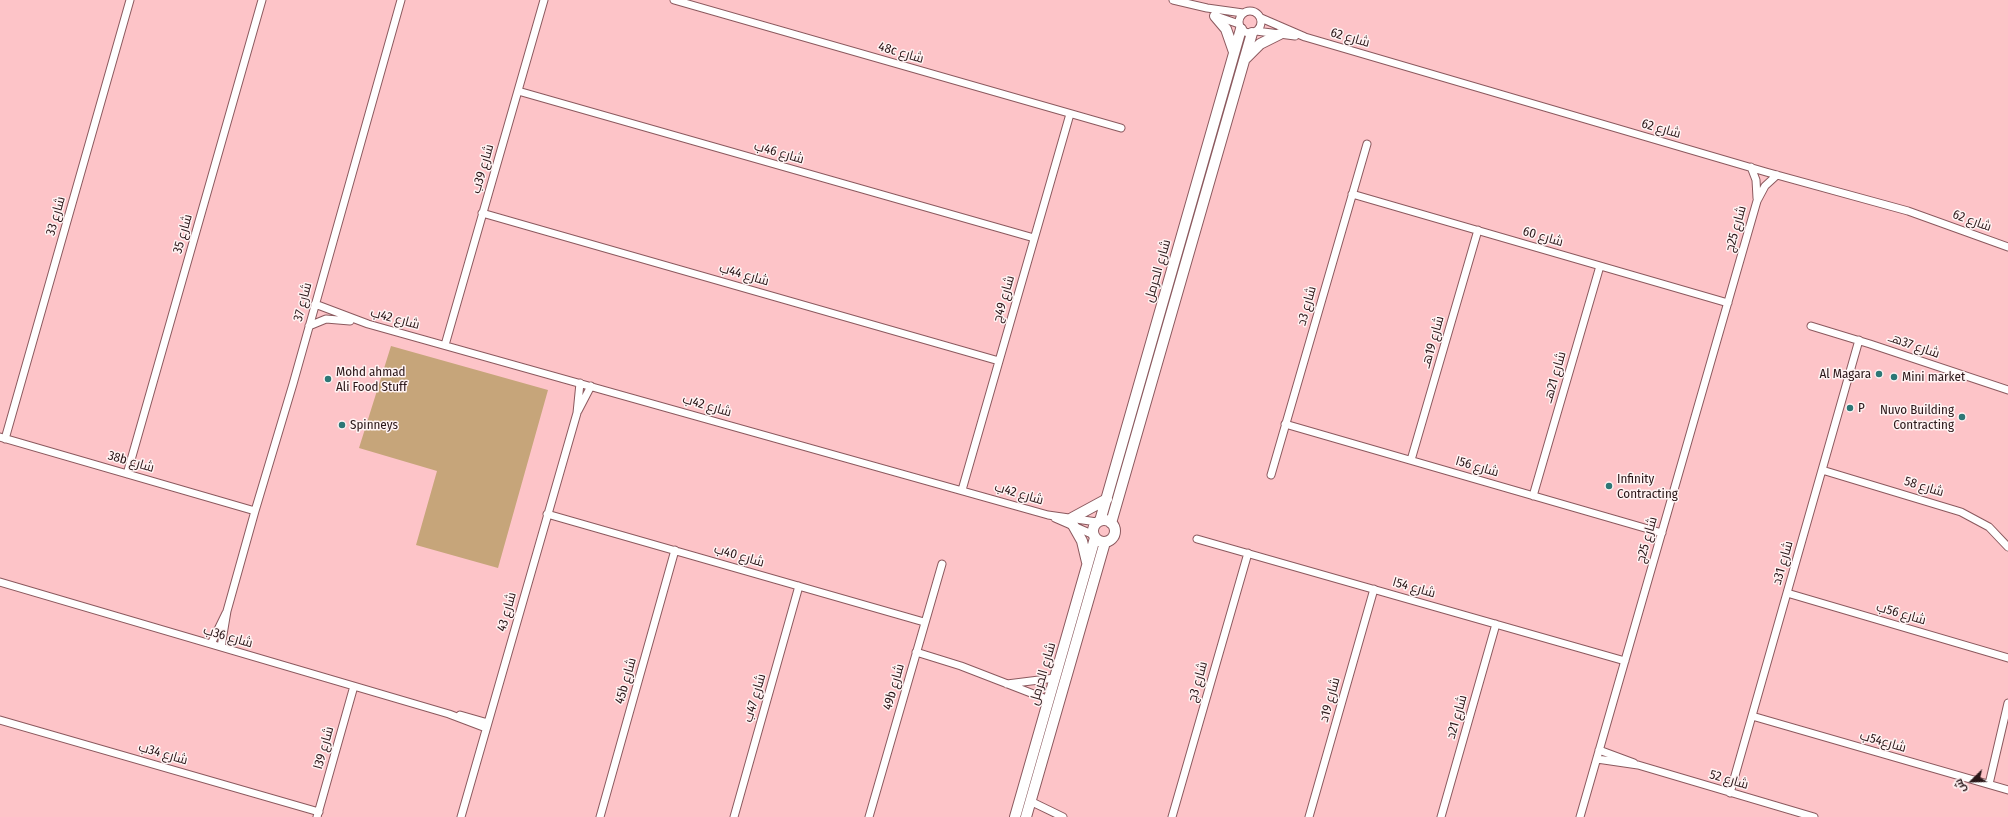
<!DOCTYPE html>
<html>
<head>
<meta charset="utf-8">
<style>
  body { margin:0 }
  #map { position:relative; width:2008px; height:817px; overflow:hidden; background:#fdc4c8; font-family:"Fira Sans Condensed",Cairo,sans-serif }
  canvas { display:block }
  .north { position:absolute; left:1952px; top:761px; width:40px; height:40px; -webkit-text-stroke:3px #fff3f3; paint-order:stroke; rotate:247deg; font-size:11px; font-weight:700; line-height:16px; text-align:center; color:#2a1618 }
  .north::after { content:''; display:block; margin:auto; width:14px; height:18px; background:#2a1618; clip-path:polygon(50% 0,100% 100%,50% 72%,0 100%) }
</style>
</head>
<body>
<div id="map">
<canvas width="2008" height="817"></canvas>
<div class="north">ش</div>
</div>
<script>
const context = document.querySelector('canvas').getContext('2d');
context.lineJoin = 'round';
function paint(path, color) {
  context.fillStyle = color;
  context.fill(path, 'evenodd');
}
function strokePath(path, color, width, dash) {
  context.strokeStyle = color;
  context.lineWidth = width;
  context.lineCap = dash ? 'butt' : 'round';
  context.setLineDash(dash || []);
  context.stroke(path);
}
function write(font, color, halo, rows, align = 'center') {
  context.font = font + ' "Fira Sans Condensed",Cairo,sans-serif';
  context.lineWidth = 3;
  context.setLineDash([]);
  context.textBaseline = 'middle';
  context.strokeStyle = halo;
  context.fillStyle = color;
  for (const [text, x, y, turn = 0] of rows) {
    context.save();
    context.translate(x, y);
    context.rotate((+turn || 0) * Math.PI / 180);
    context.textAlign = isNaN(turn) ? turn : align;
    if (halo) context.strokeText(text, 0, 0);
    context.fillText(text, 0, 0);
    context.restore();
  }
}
const green = new Path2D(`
  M391,346L548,390L498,568L416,545L437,471L359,448Z`);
const street = new Path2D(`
  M674,0L1121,128
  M1173,0L1207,8L1243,13
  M1239 22a11 11 0 1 1 22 0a11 11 0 1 1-22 0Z
  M1216,16L1239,24
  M1261,18L1305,37L1766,172L1908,211L2008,247
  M1256,31L1295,36
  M518,91L1034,238
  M1751,167L1756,180L1757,198
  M1352,194L1728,303
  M482,213L999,361
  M315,304L368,324L1048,515L1097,522
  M309,326L326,319L350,321
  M1811,326L1870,344L2008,390
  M445,345L544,0
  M578,411L591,386
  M1285,424L1662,533
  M0,437L255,511
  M5,439L130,0
  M1411,460L1478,230
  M1822,470L1961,512L1989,527L2008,547
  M127,474L262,0
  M1271,475L1367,144
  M962,490L1070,114
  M1533,496L1600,266
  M547,514L924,622
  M1055,518L1094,535
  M1197,539L1625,661
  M0,582L449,714L486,728
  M1787,593L2008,658
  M211,644L226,613
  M221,647L227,611L255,511L293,384L401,0
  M916,652L961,666L1049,700
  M1007,684L1055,678
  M460,715L488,723
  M1752,716L2008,790
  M0,720L319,812
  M1599,750L1634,763
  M1597,759L1638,765L1814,817
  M1989,784L2008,703
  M1730,793L1859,340
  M1030,801L1063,817
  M317,817L354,686
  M461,817L577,413L580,383
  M600,817L675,550
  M734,817L799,586
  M869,817L942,564
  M1172,817L1248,553
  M1309,817L1374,589
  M1441,817L1496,624
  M1580,817L1757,201L1765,186L1777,175`);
const secondary = new Path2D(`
  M1215,16L1226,29L1234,52
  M1246,58L1260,44L1280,34
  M1072,518L1107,499
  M1093 531a11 11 0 1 1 22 0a11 11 0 1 1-22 0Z
  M1100,521L1241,29
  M1111,523L1252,33
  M1073,525L1082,541L1087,562
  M1015,817L1095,538
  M1026,817L1105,542`);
const markers = [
  [1879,374,4,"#2d7776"],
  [1894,377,4,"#2d7776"],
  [328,379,4,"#2d7776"],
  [1850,408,4,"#2d7776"],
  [1962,417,4,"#2d7776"],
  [342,425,4,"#2d7776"],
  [1609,486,4,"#2d7776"]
];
const streetNames = [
  ["شارع 62",1350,38,16],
  ["48c شارع",901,53,16],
  ["شارع 62",1661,129,16],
  ["شارع 46ب",779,153,16],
  ["شارع 39ب",483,169,-74],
  ["شارع 33",56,216,-74],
  ["شارع 62",1972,221,20],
  ["شارع 25ج",1736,229,-74],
  ["شارع 35",183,234,-74],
  ["شارع 60",1543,237,16],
  ["شارع الحرمل",1158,271,-74],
  ["شارع 44ب",744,275,16],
  ["شارع 49ج",1004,299,-74],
  ["شارع 37",303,302,-75],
  ["شارع 3د",1307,306,-74],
  ["شارع 42ب",395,319,15],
  ["شارع 19هـ",1433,342,-74],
  ["شارع 37هـ",1914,346,19],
  ["شارع 21هـ",1555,377,-74],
  ["شارع 42ب",707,406,16],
  ["38b شارع",131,462,16],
  ["شارع 56ا",1477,467,16],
  ["شارع 58",1924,487,17],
  ["شارع 42ب",1019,494,16],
  ["شارع 25ج",1647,540,-74],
  ["شارع 40ب",739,556,16],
  ["شارع 31د",1783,563,-74],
  ["شارع 54ا",1414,588,16],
  ["شارع 43",507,612,-74],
  ["شارع 56ب",1901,614,16],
  ["شارع 36ب",228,637,16],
  ["شارع الحرمل",1043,674,-74],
  ["45b شارع",626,681,-74],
  ["شارع 3ج",1198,682,-74],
  ["49b شارع",894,687,-74],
  ["شارع 47ب",755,698,-74],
  ["شارع 19د",1330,700,-74],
  ["شارع 21د",1457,717,-74],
  ["شارع54ب",1883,742,16],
  ["شارع 39ا",324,748,-74],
  ["شارع 34ب",163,754,16],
  ["شارع 52",1729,780,16]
];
const poiNames = [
  ["Mohd ahmad",336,372],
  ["Ali Food Stuff",336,387],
  ["Al Magara",1871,374,"right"],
  ["Mini market",1902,377],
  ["P",1858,408],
  ["Nuvo Building",1954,410,"right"],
  ["Contracting",1954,425,"right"],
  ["Spinneys",350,425],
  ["Infinity",1617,479],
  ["Contracting",1617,494]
];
paint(green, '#c6a57a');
strokePath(street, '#8b595e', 9);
strokePath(secondary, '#8b595e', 12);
strokePath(street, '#fff', 7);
strokePath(secondary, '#fff', 10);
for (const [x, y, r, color] of markers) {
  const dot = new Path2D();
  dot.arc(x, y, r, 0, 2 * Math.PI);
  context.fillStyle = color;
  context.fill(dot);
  strokePath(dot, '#fff3f3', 1.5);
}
write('13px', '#2a1618', '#fff3f3', streetNames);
write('13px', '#2a1618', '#fff3f3', poiNames, 'left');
</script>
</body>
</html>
